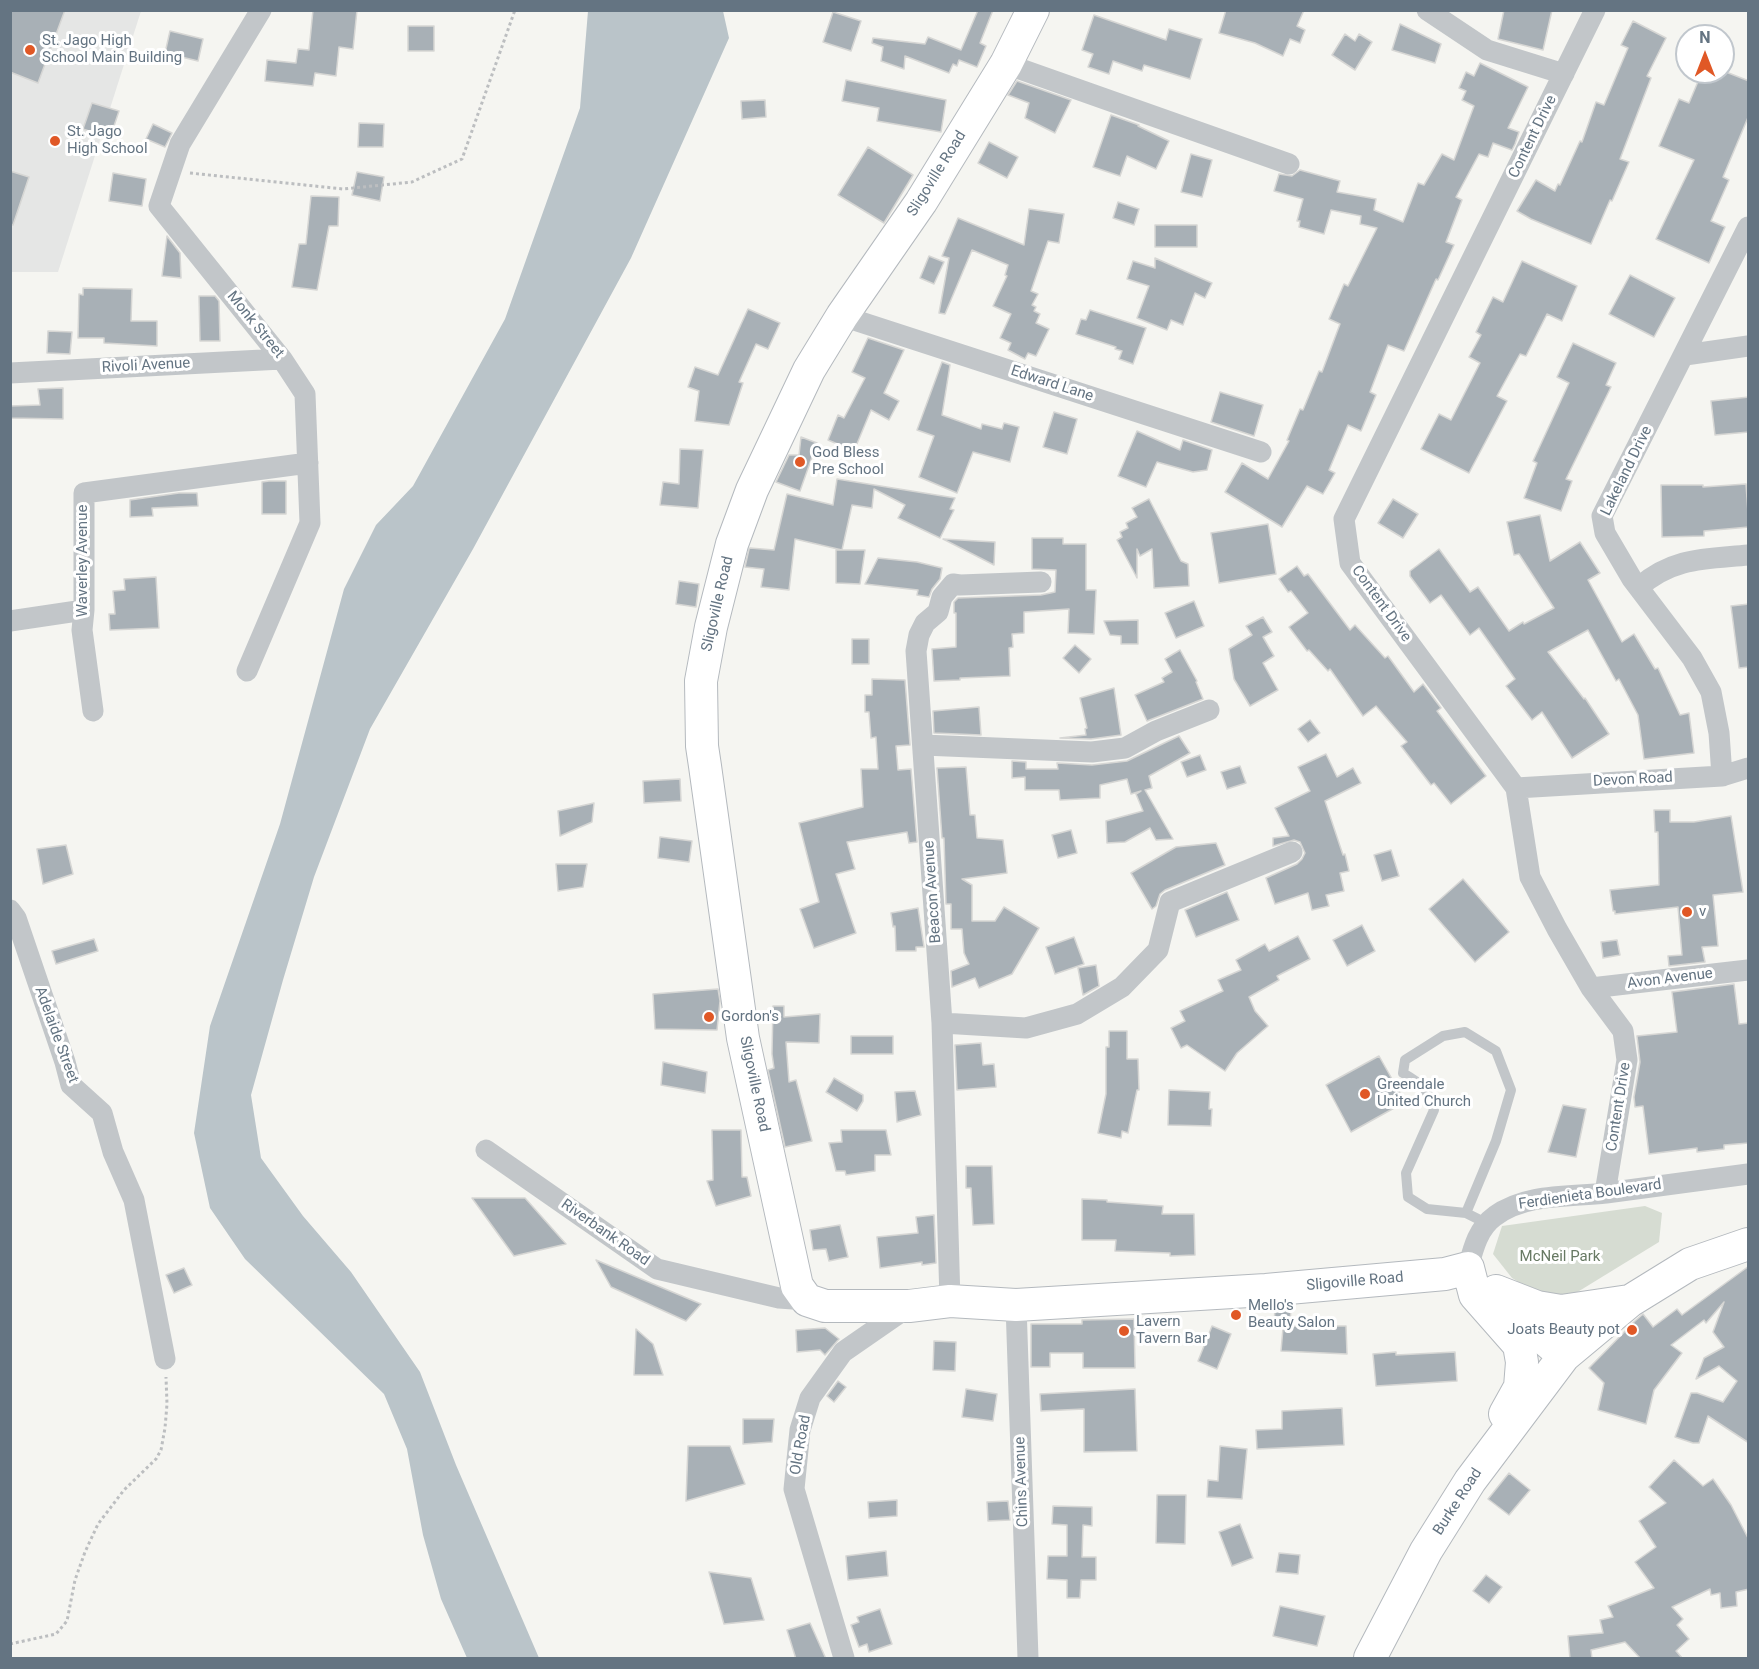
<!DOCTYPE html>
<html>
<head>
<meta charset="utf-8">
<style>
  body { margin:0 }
  #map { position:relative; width:1759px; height:1669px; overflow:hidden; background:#f5f5f1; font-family:Roboto,sans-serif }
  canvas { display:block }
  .frame { position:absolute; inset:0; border:12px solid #647482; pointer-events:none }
  .north { position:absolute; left:1675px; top:24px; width:60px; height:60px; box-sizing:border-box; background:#fff; border:2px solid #c1c7cd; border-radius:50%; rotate:0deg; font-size:16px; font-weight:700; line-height:24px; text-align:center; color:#647482 }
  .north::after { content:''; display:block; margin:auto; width:21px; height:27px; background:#e05826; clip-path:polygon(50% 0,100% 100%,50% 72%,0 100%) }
</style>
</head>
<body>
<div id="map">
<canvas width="1759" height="1669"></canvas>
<div class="frame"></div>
<div class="north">N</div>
</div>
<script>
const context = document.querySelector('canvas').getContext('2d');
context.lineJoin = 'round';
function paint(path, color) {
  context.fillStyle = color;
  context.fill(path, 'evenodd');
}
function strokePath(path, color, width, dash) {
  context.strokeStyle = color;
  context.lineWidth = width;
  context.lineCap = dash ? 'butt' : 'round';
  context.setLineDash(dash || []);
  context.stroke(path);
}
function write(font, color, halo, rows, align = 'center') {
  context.font = font + ' Roboto,sans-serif';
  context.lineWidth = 6;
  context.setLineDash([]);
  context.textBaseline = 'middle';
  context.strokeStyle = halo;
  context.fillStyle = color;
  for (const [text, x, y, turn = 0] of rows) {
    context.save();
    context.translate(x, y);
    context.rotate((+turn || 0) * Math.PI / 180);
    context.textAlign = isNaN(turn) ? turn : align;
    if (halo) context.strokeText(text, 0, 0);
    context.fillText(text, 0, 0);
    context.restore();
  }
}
const built = new Path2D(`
  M10,11H141L58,272H11Z`);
const green = new Path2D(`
  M1645,1206L1662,1213L1659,1242L1571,1296H1541L1512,1278L1493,1254L1502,1226Z`);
const water = new Path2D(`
  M588,11H723L729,38L631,258L473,549L370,729L314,877L283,980L251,1095L261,1158L303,1216L351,1272L420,1372L456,1465L539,1658H467L441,1599L423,1535L407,1449L384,1394L245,1259L210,1208L194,1133L210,1026L280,824L344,589L376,525L413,486L505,319L580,108Z`);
const building = new Path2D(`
  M10,10H65L38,83L10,72Z
  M313,10H357L353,49L339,47L336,76L315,73L313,86L265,81L267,60L296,63L298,49L309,50Z
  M978,10H993L980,43L986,46L977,67L959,60L957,66L953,64L949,73L905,56L904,69L881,61L883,47L872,43L873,38L925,44L928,37L961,50Z
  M1226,10H1304L1297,26L1305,30L1300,43L1290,39L1283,56L1255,43L1219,33Z
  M1504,10H1552L1543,50L1498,39Z
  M833,12L861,21L851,51L823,42Z
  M1094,15L1166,40L1169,29L1202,39L1190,79L1144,65L1142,71L1113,61L1109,74L1088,67L1093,54L1082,50Z
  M1633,21L1666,38L1647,76L1651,78L1620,159L1629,162L1612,201L1610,200L1591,244L1531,219L1517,211L1536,180L1555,191L1558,184L1560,185L1580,141L1582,142L1596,102L1604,105L1628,48L1621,45Z
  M1400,24L1441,44L1435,63L1392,50Z
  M408,26H434V51H408Z
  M170,31L203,39L198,61L165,53Z
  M1345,34L1355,41L1359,34L1372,42L1355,70L1332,55Z
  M1480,63L1528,87L1508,128L1519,132L1515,144L1512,150L1493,143L1488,157L1479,154L1456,197L1462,200L1446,242L1454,245L1438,280L1436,279L1404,351L1388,345L1370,392L1376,395L1361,431L1348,425L1329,470L1335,473L1323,494L1307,486L1282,527L1225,492L1242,463L1268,479L1289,441L1287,440L1300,409L1303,410L1319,371L1322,372L1340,324L1329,319L1344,284L1348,286L1377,228L1360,224L1361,216L1331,210L1324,234L1299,227L1300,221H1297L1303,199L1274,191L1279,174L1292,176L1300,170L1340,181L1337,192L1376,199L1374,210L1403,222L1418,183L1424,185L1442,154L1454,160L1474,106L1462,100L1466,91L1459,88L1466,72L1474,76Z
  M1702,72H1726L1749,81V115L1723,177L1729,180L1711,221L1725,227L1709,263L1656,239L1694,160L1659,146L1679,99L1689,103Z
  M846,80L946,100L941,132L877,121L879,108L842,101Z
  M1017,81L1071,100L1055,133L1025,118L1029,103L1008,95Z
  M765,100L766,117L742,119L741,101Z
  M92,103L119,111L110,138L83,129Z
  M1111,115L1139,125L1138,126L1169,141L1156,169L1127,156L1120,176L1093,167Z
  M359,123L384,124L383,147H358Z
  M153,124L172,133L165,147L146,139Z
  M989,142L1018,157L1007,178L978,163Z
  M868,147L913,175L884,223L838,195Z
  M1191,154L1212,160L1202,197L1181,192Z
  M10,171L29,177L13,225H10Z
  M357,172L384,177L380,201L352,195Z
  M113,173L146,179L142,206L109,201Z
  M311,196L339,197L338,226H329L317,290L292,287L299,244H306Z
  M1118,202L1139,209L1134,225L1113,218Z
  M1029,209L1064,214L1059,243L1048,241L1031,291L1038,294L1032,305L1036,307L1034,311L1040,314L1036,323L1049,329L1036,356L1028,353L1025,359L1008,350L1011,343L1000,338L1011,314L993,306L1007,276L1005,275L1008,265L972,250L945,314L939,313L949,258L942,256L958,218L1024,245Z
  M1155,225H1197V247H1155Z
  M167,236L180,253L181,278L162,276Z
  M929,256L944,262L934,284L920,278Z
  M1155,258L1212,283L1205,298L1195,293L1183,325L1171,320L1167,330L1137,318L1149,286L1127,279L1133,261L1155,268Z
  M1522,261L1577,286L1562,321L1547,314L1526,356L1520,354L1497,396L1507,401L1469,473L1421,449L1439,414L1451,420L1480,363L1469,357L1481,335L1476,332L1493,297L1503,302Z
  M1630,275L1675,298L1654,337L1609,314Z
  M83,288L132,289L131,321H157V346L104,343V338H78L79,294L83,295Z
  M199,296H215L219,301L220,341H200Z
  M748,309L780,323L768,349L756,344L739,382L743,383L729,425L695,421L699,391L688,387L695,367L718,375Z
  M1090,310L1146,328L1133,364L1119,359L1122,351L1115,349L1116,347L1076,334L1081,319L1086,320Z
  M48,331L72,332L70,354L47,353Z
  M868,338L904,350L884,393L899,401L889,420L871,410L854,451L828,440L838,415L844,418L865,378L852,372Z
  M1573,343L1616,363L1606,385L1611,387L1566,479L1572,481L1561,511L1524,498L1537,463L1533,461L1569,383L1557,377Z
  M942,362L950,365L942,415L981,429L982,424L1002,429L1004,423L1019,427L1010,462L973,452L957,493L919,477L934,436L917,430Z
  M63,388V419L10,418V406L40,405L38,389Z
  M1220,392L1263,405L1254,436L1211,422Z
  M1749,397V432L1715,435L1711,401Z
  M1054,412L1077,419L1067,454L1043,447Z
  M1137,431L1180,450L1183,440L1212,450L1207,470L1193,472L1157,462L1146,487L1118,476Z
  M801,437L817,443L800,491L776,482L789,455H799Z
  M680,449L703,450L698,508L660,505L663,482L679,484Z
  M837,479L955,498L950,509L954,510L940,538L898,518L905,505L874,489L872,508L852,505L842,550L795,539L789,590L761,587L764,569L745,567L749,549L750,548L774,550L787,494L833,505Z
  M269,481H286V514H262V482Z
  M1746,484L1749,527L1704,531V536L1662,537L1661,485H1703V487Z
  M179,493H197L198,506L152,508L153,516L130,517V500Z
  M1149,499L1181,561L1188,564L1189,586L1154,588L1152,549L1140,556L1137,549V578L1117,540L1122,537L1120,532L1128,528L1126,523L1137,517L1132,508Z
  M1393,499L1418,514L1403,538L1378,523Z
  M1540,515L1550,561L1580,542L1600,573L1588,580L1622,642L1634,634L1655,669L1658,668L1680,715L1689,713L1694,753L1644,759L1638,715L1619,679L1616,681L1588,630L1548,652L1584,699L1585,698L1609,734L1572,758L1542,712L1532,720L1506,686L1515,679L1479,628L1470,635L1441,595L1430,603L1410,576V571L1439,549L1470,592L1478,587L1509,631L1523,622L1524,624L1554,608L1519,554L1514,555L1507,522Z
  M1268,524L1276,574L1219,583L1211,533Z
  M1032,538H1063V544H1086V590H1096L1094,634L1068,633L1069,609L1024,612V633L1012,634L1013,647L1009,648L1010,676L960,678V680L934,681L932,649L956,647V613H954V602L958,598L1041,595L1055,592L1056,570L1032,569Z
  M943,539L995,542L994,565Z
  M836,550H865L860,584L836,583Z
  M878,558L917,562L942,568L940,579L932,589L929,597L917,595L918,590L865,584Z
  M1297,566L1304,576L1308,574L1350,630L1355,625L1385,658L1388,656L1414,692L1423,684L1441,708L1437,711L1486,776L1451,804L1434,783L1431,785L1401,746L1407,742L1376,706L1363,716L1330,669L1328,671L1309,650L1307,651L1289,627L1308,613L1291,591L1288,592L1279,579Z
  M156,577L159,628L110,630L109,614H115L113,591L125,590L124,579Z
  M679,581L699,584L696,607L676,604Z
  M1194,601L1204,626L1176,638L1165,613Z
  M1749,604V667L1739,668L1731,606Z
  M1263,617L1272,632L1263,637L1274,656L1263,663L1278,690L1250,706L1234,679L1229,649L1252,635L1246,626Z
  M1138,620V644H1121V636L1110,635L1104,621Z
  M852,639H869V664H852Z
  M1075,645L1091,659L1079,673L1063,658Z
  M1180,650L1197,681L1196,682L1203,699L1147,721L1135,695L1164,682L1162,678L1172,672L1165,659Z
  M872,679L905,680L910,745L896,746L898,770L911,769L917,842L909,843L907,832L847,842L855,869L836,874L856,933L814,948L800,909L819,902L799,823L863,807L861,769H878L876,737L871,738L869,712H865V695H872Z
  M1114,688L1121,735L1091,739L1060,738L1086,735L1085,729L1087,728L1080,698Z
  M979,707L981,735L934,733L933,711Z
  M1310,720L1320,733L1308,742L1298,729Z
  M1179,736L1190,753L1149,776L1152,788L1145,790L1173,839L1156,840L1150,828L1125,842L1107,843L1106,821L1143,811L1136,794L1141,791L1131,794L1127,779L1100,785V798L1060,800L1059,790H1025V777L1012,778V761L1026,762V769H1058L1057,763L1092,765L1127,761Z
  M1326,754L1337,777L1353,768L1361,783L1325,801L1343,855L1345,854L1349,871L1340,873L1344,891L1326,895L1329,906L1312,910L1308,893L1275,904L1266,878L1297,864L1302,859L1305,853L1300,842L1294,840L1273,846V838L1289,836L1275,808L1310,791L1298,767Z
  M1200,755L1206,770L1187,777L1181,762Z
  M1240,766L1246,783L1227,789L1221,772Z
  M966,767L970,815H975L977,838L1003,840L1007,873L962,879L972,885V921H995L1004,907L1039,928L1012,974L979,988L975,978L952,987L951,971L969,964L964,953L962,929H951V904H946L944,838H942L937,768Z
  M680,779L681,801L644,803L643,781Z
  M594,803L592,822L560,836L558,811Z
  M1654,810H1670V822H1694L1731,816L1743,892L1713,895L1718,946L1702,947L1705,962L1669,966L1668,956L1682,955L1678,907L1615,914V911H1613L1610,890L1659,885L1658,832H1655Z
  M1071,830L1077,853L1058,858L1052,835Z
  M660,837L692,841L689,862L658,858Z
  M1216,843L1225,865L1165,890L1160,894L1156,906L1152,909L1131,873L1176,847Z
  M66,845L73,874L43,884L37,849Z
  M1391,850L1399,876L1382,881L1374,855Z
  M556,864H587L583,887L558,891Z
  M1463,879L1509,932L1475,962L1429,909Z
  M1227,892L1239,920L1196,937L1185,910Z
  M918,908L924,947H916V951H896L895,926L893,927L891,913Z
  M1362,925L1375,951L1347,966L1333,940Z
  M1298,936L1310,959L1277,976L1279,980L1249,997L1255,1011L1268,1026L1237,1053L1225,1071L1187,1045L1181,1048L1171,1028L1185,1021L1180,1011L1223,991L1218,980L1241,970L1236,960L1265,944L1269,951Z
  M1074,937L1084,964L1055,974L1046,947Z
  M94,939L98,951L56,964L52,951Z
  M1617,940L1620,955L1603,958L1601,942Z
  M1096,965L1099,986L1083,995L1078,968Z
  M1734,984L1739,1024L1749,1023V1143L1724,1145V1149L1697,1152V1148L1649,1154L1643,1106L1635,1107L1634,1097L1640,1062L1637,1036L1677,1032L1672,992Z
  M718,989L720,1001L717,1030L655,1029L653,994Z
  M773,1006H784V1017L820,1014L819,1043L786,1042L789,1082L796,1080L812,1141L785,1147L768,1070L774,1068L772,1054Z
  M1109,1031H1127V1059H1138L1139,1090H1137L1128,1133L1122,1131L1121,1138L1098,1133L1106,1094V1047H1109Z
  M851,1036H893V1054H851Z
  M981,1043L983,1065L994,1064L996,1087L957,1090L955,1045Z
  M1379,1056L1405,1102L1351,1132L1326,1085Z
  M663,1062L707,1072L705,1093L661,1085Z
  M834,1078L863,1095V1101L857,1111L826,1092Z
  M1169,1090L1210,1092L1209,1109H1212L1211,1126L1168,1125Z
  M915,1091L921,1115L897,1122L895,1092Z
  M1563,1105L1586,1109L1576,1157L1548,1152Z
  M712,1130H741L742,1177H747L751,1196L716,1206L707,1181L713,1180Z
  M841,1130H886L891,1155H875V1171L846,1175L845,1171H836L829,1143L842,1142Z
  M966,1166H992L994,1224L973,1225L971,1188H966Z
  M472,1198H525L566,1244L514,1256Z
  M1082,1199L1107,1200V1202L1163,1206L1162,1214H1194L1195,1255L1170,1256V1253L1115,1251L1116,1240H1082Z
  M934,1215L936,1263L922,1265V1262L880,1268L877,1237L918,1233L916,1217Z
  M840,1225L848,1257L829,1261L826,1249L813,1250L810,1230Z
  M596,1260L701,1304L686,1321L611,1287Z
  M1749,1266V1443L1708,1416L1699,1443H1693L1675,1437L1691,1393H1697L1723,1402L1737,1381L1719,1366L1696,1379L1704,1358L1724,1347L1713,1332L1724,1302L1706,1323L1704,1320L1671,1345L1682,1353L1654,1390L1646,1424L1598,1410L1604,1383L1589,1368L1635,1321L1643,1314L1653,1327L1677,1309L1682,1315Z
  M184,1268L192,1285L174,1293L166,1275Z
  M1291,1306L1290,1326H1346L1347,1354L1281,1351L1283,1328L1274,1327L1275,1307Z
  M1134,1319L1135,1368H1083V1353H1050V1367H1031V1324H1082V1320Z
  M1212,1326L1231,1334L1217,1369L1198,1361Z
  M825,1328L839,1339L825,1355L820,1350L797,1352L796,1330Z
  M636,1329L653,1344L663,1375H634Z
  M934,1341L956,1342L955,1371L933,1370Z
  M1396,1352V1355L1455,1352L1457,1381L1376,1386L1373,1354Z
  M838,1381L846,1387L834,1402L827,1396Z
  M966,1389L997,1394L993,1421L962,1417Z
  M1135,1389L1137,1451L1084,1452V1409L1041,1411L1040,1394Z
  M1342,1408L1344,1445L1257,1449L1256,1430L1282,1429V1411Z
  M743,1419H774L772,1442L743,1444Z
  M688,1446H730L745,1484L686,1501Z
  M1220,1446L1247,1449L1242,1499L1207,1497L1208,1480L1218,1481Z
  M1674,1460L1703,1486L1713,1479L1731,1505L1749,1540V1589L1736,1592L1737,1606L1721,1608L1720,1593L1711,1595L1710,1589L1672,1607L1683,1619L1677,1625L1689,1639L1676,1651L1683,1659H1641L1625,1642L1591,1650L1592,1659H1570L1568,1636L1603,1633L1600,1620L1613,1617L1608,1606L1654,1588L1635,1562L1656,1547L1639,1521L1666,1503L1649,1487Z
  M1509,1473L1530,1490L1509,1515L1488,1499Z
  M1157,1495H1186L1185,1544L1156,1543Z
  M897,1500V1516L869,1518L868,1502Z
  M1008,1501L1010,1520L988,1521L987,1502Z
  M1053,1506L1092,1507V1526L1083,1525L1082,1557H1096V1580H1081L1080,1598H1067V1580L1047,1579L1048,1556H1067V1525L1052,1524Z
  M1240,1524L1253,1558L1232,1566L1219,1532Z
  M886,1551L888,1576L848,1580L846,1556Z
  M1279,1553L1300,1555L1298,1574L1276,1572Z
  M709,1572L751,1578L764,1620L724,1624Z
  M1486,1575L1502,1587L1489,1603L1473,1591Z
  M1280,1606L1325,1616L1317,1646L1273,1636Z
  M880,1609L892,1644L869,1652L867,1644L859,1647L851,1625L859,1622L857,1617Z
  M810,1623L826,1659H796L787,1630Z`);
const path = new Path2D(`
  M190,173L343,189L412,182L462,159L515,10
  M10,1644L56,1634L67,1621L75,1580L85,1552L98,1524L124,1490L156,1459L161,1450L165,1428L167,1404L166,1377`);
const lane = new Path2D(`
  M1466,1213L1496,1141L1511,1090L1496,1051L1465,1032L1443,1036L1405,1060L1403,1073C1422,1084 1428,1089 1434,1110L1406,1173L1408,1197L1427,1209L1466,1213L1486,1223`);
const street = new Path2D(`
  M1427,10L1487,50L1564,74
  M1595,10L1344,519L1350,563L1516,788L1530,877L1557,929L1591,988L1623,1031L1627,1060L1605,1193
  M1006,64L1289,164
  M842,316L1261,452
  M1685,355L1748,346
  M10,373L282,359
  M1639,587C1673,557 1706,559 1748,555
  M10,621L84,610
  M247,671L310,523L305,394L282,359L159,206L180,144L261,10
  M93,711L82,630L84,610V493L308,463
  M923,745L1092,752L1125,748L1156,731L1209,710
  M1722,776L1719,733L1711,692L1692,658L1632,579L1605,533L1602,516L1748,227
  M1516,788L1722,776L1748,768
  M10,910L16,918L65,1062L71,1085L102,1113L113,1152L134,1200L165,1359
  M1591,988L1748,970
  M942,1023L1026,1028L1077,1014L1122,987L1158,950L1170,902L1292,852
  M486,1150L657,1269L779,1298L807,1300
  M1468,1268C1473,1249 1478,1228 1495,1216C1526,1193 1570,1197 1606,1193C1654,1187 1701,1180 1748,1174
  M950,1301L942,1023L916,651L919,635L925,623L938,612L942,597L953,584L960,585L1041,582
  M1016,1305L1028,1658
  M844,1658L794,1489L800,1430L810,1398L843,1352L908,1307`);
const secondary = new Path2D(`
  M1033,10L1006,64L921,202L842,316L809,370L752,490L732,544L711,627L701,681L702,746L705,766L743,1038L797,1286L807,1300L825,1306H909L950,1301L1016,1305L1266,1290L1445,1274L1468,1268
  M1468,1268L1475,1295L1519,1345L1522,1362L1520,1387L1505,1414
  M1496,1291L1537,1307L1561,1311L1629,1301
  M1507,1302L1533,1329L1564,1356
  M1370,1658L1426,1551L1470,1481L1564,1356L1630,1301L1690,1264L1748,1244`);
const markers = [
  [30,50,6,"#e05826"],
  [55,141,6,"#e05826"],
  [800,462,6,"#e05826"],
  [1687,912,6,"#e05826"],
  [709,1017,6,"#e05826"],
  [1365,1094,6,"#e05826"],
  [1236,1315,6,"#e05826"],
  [1632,1330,6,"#e05826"],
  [1124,1331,6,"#e05826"]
];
const poiNames = [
  ["St. Jago High",42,41],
  ["School Main Building",42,58],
  ["St. Jago",67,132],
  ["High School",67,149],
  ["God Bless",812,453],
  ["Pre School",812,470],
  ["v",1699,912],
  ["Gordon's",721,1017],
  ["Greendale",1377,1085],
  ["United Church",1377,1102],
  ["Mello's",1248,1306],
  ["Beauty Salon",1248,1323],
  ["Lavern",1136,1322],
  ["Tavern Bar",1136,1339],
  ["Joats Beauty pot",1620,1330,"right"]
];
const streetNames = [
  ["Content Drive",1533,137,-64],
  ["Sligoville Road",937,174,-58],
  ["Monk Street",255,325,51],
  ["Rivoli Avenue",146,366,-3],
  ["Edward Lane",1052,384,18],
  ["Lakeland Drive",1627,471,-64],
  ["Waverley Avenue",83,561,-90],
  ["Sligoville Road",718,604,-77],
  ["Content Drive",1381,604,54],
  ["Devon Road",1633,780,-3],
  ["Beacon Avenue",933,892,-94],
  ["Avon Avenue",1670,979,-7],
  ["Adelaide Street",56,1035,70],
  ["Sligoville Road",754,1084,78],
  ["Content Drive",1619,1107,-81],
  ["Ferdienieta Boulevard",1590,1195,-8],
  ["Riverbank Road",605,1233,35],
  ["Sligoville Road",1355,1282,-5],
  ["Old Road",801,1445,-80],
  ["Chins Avenue",1022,1482,-92],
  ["Burke Road",1458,1502,-57]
];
const parkNames = [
  ["McNeil Park",1560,1257]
];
paint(built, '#e5e6e5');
paint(green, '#d6dcd2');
paint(water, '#bac4c9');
paint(building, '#a8b0b6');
strokePath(building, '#d6d6d4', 1.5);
strokePath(secondary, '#b4b9be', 34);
strokePath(path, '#bcbec0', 3, [3, 3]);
strokePath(lane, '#c2c6c9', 10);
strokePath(street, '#c2c6c9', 21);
strokePath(secondary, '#fff', 32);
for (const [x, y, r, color] of markers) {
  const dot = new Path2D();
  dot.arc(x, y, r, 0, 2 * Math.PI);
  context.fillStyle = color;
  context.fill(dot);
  strokePath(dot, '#fff', 2);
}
write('15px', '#647482', '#fff', poiNames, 'left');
write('15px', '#647482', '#fff', streetNames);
write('15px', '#677963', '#fff', parkNames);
</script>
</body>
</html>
